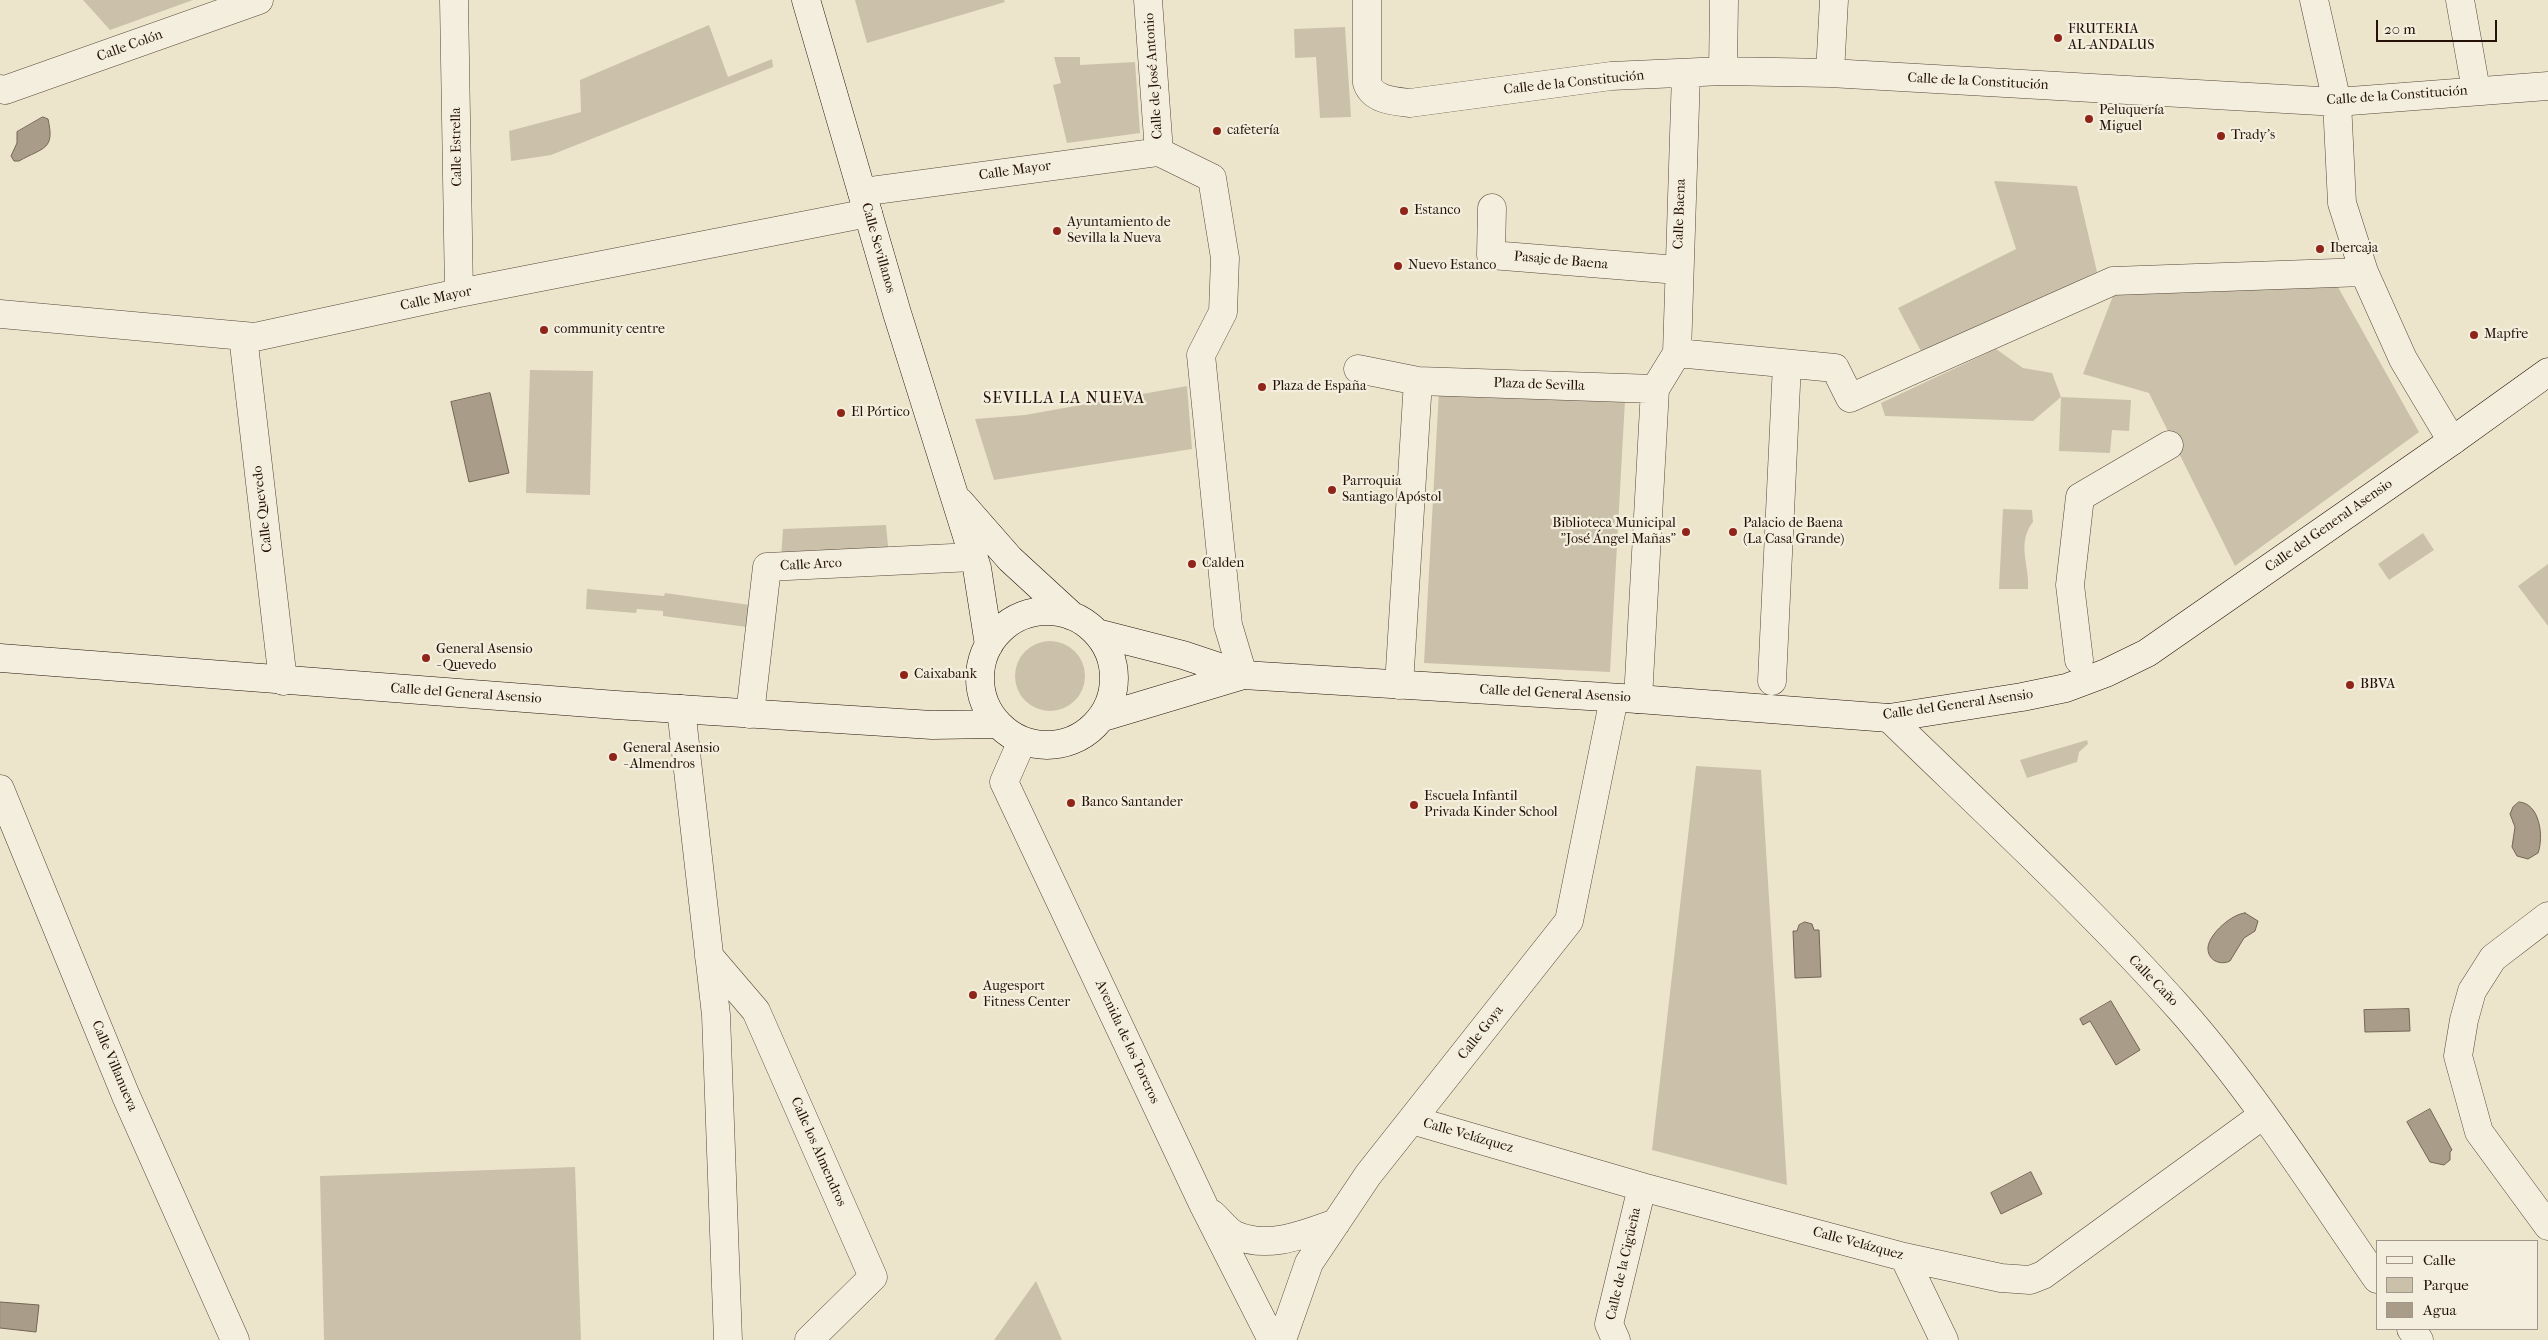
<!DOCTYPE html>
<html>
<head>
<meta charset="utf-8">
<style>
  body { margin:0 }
  #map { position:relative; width:2548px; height:1340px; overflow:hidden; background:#ede5cb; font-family:"IM FELL French Canon",serif }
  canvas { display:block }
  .legend { position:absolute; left:2376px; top:1240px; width:162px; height:90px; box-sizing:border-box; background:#f3eedd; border:1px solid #a19688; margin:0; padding:6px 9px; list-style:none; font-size:15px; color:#251108 }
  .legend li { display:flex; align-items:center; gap:10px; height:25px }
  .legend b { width:25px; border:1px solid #a19688 }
  .scale { position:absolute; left:2376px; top:20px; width:121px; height:22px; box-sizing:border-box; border:2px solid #251108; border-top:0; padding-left:6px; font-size:15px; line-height:18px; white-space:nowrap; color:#251108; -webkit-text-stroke:4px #f3eedd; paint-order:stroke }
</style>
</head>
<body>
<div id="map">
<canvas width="2548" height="1340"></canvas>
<ul class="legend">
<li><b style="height:6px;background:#f3eedd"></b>Calle</li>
<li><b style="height:14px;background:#cbc1aa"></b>Parque</li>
<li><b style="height:14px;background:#a99d89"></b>Agua</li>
</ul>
<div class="scale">20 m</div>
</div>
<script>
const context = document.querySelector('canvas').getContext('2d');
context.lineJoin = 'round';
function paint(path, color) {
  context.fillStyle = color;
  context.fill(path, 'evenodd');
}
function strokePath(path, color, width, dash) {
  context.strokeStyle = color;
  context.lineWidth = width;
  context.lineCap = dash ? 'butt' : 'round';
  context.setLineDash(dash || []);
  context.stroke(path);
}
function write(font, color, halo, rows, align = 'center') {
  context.font = font + ' "IM FELL French Canon",serif';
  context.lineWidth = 4.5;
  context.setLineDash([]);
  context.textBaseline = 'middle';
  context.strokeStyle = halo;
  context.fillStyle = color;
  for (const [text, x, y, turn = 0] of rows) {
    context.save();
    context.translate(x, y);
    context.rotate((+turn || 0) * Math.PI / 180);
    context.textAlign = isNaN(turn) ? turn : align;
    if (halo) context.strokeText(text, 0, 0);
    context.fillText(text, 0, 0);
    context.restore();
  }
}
const green = new Path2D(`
  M83,0H193L110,30Z
  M855,0H1004L1005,2L867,43Z
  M709,25L728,77L772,59L773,67L551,155L511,161L509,131L581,112L580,80Z
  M1345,27L1351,117L1320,118L1316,57L1295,58L1294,29Z
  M1054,57H1080V65L1135,62L1140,133L1067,143L1053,85L1061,83Z
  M1994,181L2077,186L2097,272L1923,355L1898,308L2016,249Z
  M2334,280L2419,432L2235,566L2149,393L2083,374L2116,288Z
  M1996,349L2023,368L2052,373L2061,397L2131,400L2129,431L2112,430L2110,453L2059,451L2061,397L2033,421L1885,416L1881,403Z
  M530,370L593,371L590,495L526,493Z
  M1187,386L1192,449L994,480L975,419L1025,415Z
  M1439,390L1625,400L1610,672L1424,663Z
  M2003,509L2032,510L2033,522C2016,544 2030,565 2028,589H1999Z
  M886,525L889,556L781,559L783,529Z
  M2423,533L2434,550L2389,580L2378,564Z
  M2548,564V626L2518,586Z
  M587,589L664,596L665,593L750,605L747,627L663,616V611L637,609L636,613L586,609Z
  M1015 676a35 35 0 1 1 70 0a35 35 0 1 1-70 0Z
  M2087,740L2088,744L2079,752L2077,762L2027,778L2020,760Z
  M1696,766L1761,770L1787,1185L1652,1150Z
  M575,1167L581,1340H324L320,1176Z
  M1036,1281L1062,1340H994Z`);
const water = new Path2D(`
  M43,117L48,119C55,150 44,147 19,161H14L11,156L17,143V132Z
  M490,393L509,473L469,482L451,402Z
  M2519,802C2540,803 2544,837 2538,853L2528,859L2517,856L2512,847L2515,827L2510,814L2513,807Z
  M2245,913L2258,921L2255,931L2244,938L2230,961C2220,966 2207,960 2208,947C2210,933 2232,914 2245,913Z
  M1805,922L1812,924L1814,930H1819L1821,977L1795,978L1793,931H1797L1799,925Z
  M2111,1001L2140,1050L2116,1065L2090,1021L2083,1025L2080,1019Z
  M2409,1009L2410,1031L2365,1032L2364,1010Z
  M2430,1109L2452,1150L2450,1152V1160L2444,1165L2430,1162L2407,1122Z
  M2031,1172L2042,1194L2001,1214L1991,1193Z
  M0,1302L39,1305L36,1332L0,1328Z`);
const street = new Path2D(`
  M454,0L459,293
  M1148,0L1159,152
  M1367,0V83C1373,100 1393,101 1410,103L1611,76L1723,71L1830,73L2337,102L2548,86
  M2314,0L2337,102L2342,203L2364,272L2403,359L2452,441
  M2460,0L2476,90
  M1723,71L1724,0
  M1830,73L1834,0
  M0,89L5,90L259,0
  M862,192L1159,152L1212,178L1225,258L1223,312L1201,355L1228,625L1243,675
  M1492,208L1491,255L1678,270
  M0,314L255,337L459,293L868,213
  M243,336L283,681
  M1677,353L1835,368L1850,398L2113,281L2364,272
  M1677,353L1686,74
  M1358,369L1418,381L1655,389
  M2079,660L2070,585L2080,497L2169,445
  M1772,681L1787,364
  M1399,685L1418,381
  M1638,699L1655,389L1677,353
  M681,709L716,1015L728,1340
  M750,714L767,567L973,557
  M1889,718C1988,814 2090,908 2181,1010C2254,1093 2314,1188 2377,1279
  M1022,741L1004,782L1204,1206L1272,1340
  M0,789L126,1096L235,1340
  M2548,916L2493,958L2472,991L2464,1020L2458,1056L2479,1132L2548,1226
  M709,956L756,1011L873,1277L809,1340
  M1412,1120L1642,1187L1904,1257L2001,1278L2030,1280L2043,1275L2263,1115
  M1212,1214C1219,1220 1227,1231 1235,1235C1268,1250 1305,1234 1336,1223
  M1904,1257L1944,1340
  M2411,1329L2419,1340
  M1282,1340L1309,1263L1368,1175L1569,921L1614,698
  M1616,1340L1609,1324L1642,1187`);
const secondary = new Path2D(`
  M806,0L897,313L977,568L989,645
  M960,502L1010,559L1072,616
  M980 678a67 67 0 1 1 134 0a67 67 0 1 1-134 0Z
  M1097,633L1183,655L1243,675L1638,699L1889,718L2022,697L2066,688L2106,673L2147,653L2452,441L2548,372
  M0,658L616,705L932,725L997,724
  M1103,717L1243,675`);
const markers = [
  [2058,38,5,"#8f2418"],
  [2089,119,5,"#8f2418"],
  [1217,131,5,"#8f2418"],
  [2221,136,5,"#8f2418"],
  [1404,211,5,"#8f2418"],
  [1057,231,5,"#8f2418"],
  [2320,249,5,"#8f2418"],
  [1398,266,5,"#8f2418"],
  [544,330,5,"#8f2418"],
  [2474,335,5,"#8f2418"],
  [1262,387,5,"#8f2418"],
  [841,413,5,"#8f2418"],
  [1332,490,5,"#8f2418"],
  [1686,532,5,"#8f2418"],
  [1733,532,5,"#8f2418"],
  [1192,564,5,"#8f2418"],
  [426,658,5,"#8f2418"],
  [904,675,5,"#8f2418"],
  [2350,685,5,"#8f2418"],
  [613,757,5,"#8f2418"],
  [1071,803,5,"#8f2418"],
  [1414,805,5,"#8f2418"],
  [973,995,5,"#8f2418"]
];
const poiNames = [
  ["FRUTERIA",2068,30],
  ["AL-ANDALUS",2068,46],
  ["Peluquería",2099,111],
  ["Miguel",2099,127],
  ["cafetería",1227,131],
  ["Trady's",2231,136],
  ["Estanco",1414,211],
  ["Ayuntamiento de",1067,223],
  ["Sevilla la Nueva",1067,239],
  ["Ibercaja",2330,249],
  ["Nuevo Estanco",1408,266],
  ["community centre",554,330],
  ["Mapfre",2484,335],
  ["Plaza de España",1272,387],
  ["El Pórtico",851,413],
  ["Parroquia",1342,482],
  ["Santiago Apóstol",1342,498],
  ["Biblioteca Municipal",1676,524,"right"],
  ["\"José Ángel Mañas\"",1676,540,"right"],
  ["Palacio de Baena",1743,524],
  ["(La Casa Grande)",1743,540],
  ["Calden",1202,564],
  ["General Asensio",436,650],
  ["- Quevedo",436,666],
  ["Caixabank",914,675],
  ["BBVA",2360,685],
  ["General Asensio",623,749],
  ["- Almendros",623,765],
  ["Escuela Infantil",1424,797],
  ["Privada Kinder School",1424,813],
  ["Banco Santander",1081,803],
  ["Augesport",983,987],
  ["Fitness Center",983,1003]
];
const streetNames = [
  ["Calle Colón",130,46,-20],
  ["Calle de José Antonio",1154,76,-94],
  ["Calle de la Constitución",1978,82,3],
  ["Calle de la Constitución",1574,83,-6],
  ["Calle de la Constitución",2397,96,-4],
  ["Calle Estrella",457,147,-91],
  ["Calle Mayor",1015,171,-8],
  ["Calle Baena",1680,214,-88],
  ["Calle Sevillanos",878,248,74],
  ["Pasaje de Baena",1561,261,5],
  ["Calle Mayor",436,299,-12],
  ["Plaza de Sevilla",1539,385,2],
  ["Calle Quevedo",263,509,-97],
  ["Calle del General Asensio",2329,526,-35],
  ["Calle Arco",811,565,-3],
  ["Calle del General Asensio",466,694,4],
  ["Calle del General Asensio",1555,694,3],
  ["Calle del General Asensio",1958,705,-8],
  ["Calle Caño",2153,981,46],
  ["Calle Goya",1481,1033,-52],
  ["Avenida de los Toreros",1127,1042,65],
  ["Calle Villanueva",114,1066,67],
  ["Calle Velázquez",1468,1136,16],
  ["Calle los Almendros",818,1152,66],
  ["Calle Velázquez",1858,1244,15],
  ["Calle de la Cigüeña",1624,1264,-77]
];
const quarterNames = [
  ["SEVILLA LA NUEVA",1064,399]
];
paint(green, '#cbc1aa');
paint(water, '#a99d89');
strokePath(water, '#746555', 1);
strokePath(street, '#574639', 29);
strokePath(secondary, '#251108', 29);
strokePath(street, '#f3eedd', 28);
strokePath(secondary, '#f3eedd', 28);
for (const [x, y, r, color] of markers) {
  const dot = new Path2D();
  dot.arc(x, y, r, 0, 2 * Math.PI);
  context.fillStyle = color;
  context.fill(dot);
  strokePath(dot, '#f3eedd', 2);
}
write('14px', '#251108', '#f3eedd', poiNames, 'left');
write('14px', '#251108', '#f3eedd', streetNames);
context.letterSpacing = '1px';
write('16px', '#251108', '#f3eedd', quarterNames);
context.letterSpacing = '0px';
</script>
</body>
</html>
